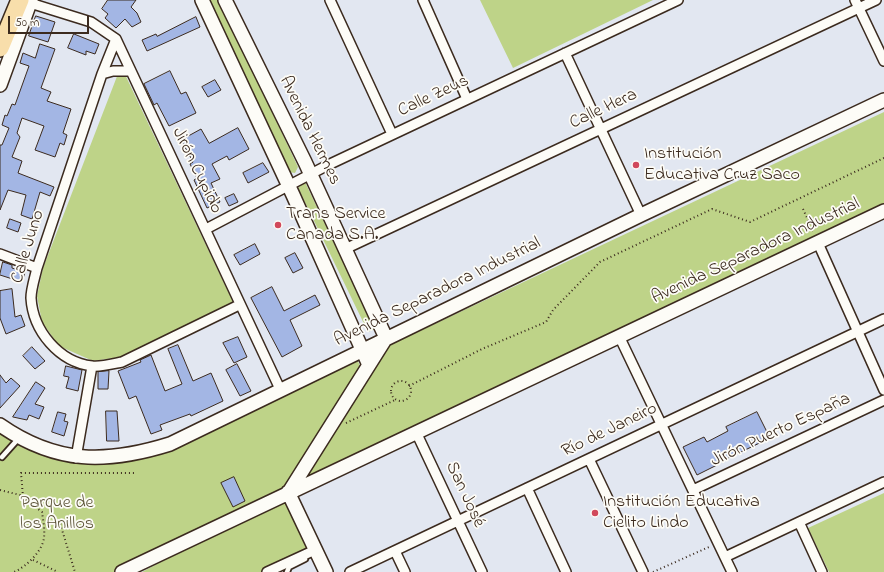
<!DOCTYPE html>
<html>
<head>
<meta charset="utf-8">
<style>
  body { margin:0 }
  #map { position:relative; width:884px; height:572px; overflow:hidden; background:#e2e7f1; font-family:"Indie Flower",sans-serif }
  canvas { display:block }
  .scale { position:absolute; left:8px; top:16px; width:81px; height:18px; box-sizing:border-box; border:2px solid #3b2a1e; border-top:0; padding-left:5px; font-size:12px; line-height:14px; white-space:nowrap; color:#3b2a1e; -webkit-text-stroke:3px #fdfcf7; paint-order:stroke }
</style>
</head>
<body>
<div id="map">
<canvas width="884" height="572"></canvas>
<div class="scale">50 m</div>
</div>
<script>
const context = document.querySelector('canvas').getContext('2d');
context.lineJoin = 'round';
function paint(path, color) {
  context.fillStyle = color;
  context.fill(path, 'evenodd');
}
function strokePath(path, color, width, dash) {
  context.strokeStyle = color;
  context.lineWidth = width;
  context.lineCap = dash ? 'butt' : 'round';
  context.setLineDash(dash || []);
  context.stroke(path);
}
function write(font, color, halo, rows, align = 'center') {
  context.font = font + ' "Indie Flower",sans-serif';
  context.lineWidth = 3.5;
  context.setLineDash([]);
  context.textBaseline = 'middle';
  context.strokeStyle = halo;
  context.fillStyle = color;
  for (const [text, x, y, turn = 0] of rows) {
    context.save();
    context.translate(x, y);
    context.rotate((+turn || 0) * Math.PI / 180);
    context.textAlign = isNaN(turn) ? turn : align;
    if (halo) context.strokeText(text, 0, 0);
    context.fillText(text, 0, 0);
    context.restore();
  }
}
const green = new Path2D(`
  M208,0H219L298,167L295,173L289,172Z
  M480,0H653L513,68Z
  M121,66L233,302L120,357L93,361L59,346L42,322L37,296L43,268Z
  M884,112V206L302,481L390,345Z
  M305,182L375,329L368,332L298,188Z
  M356,357L361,368L284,489L127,572H0V431L15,441L119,461Z
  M884,493V572H829L808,528Z
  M287,495L312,549L262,572H142Z`);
const building = new Path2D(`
  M108,0H136L131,7L137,13L141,22L132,27L125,19L116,28L105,18L108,14L102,9Z
  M36,16L55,22L48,42L29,36Z
  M196,17L200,27L147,51L142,40L156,34L157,36Z
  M74,34L99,44L95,54L86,51V55L68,48Z
  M40,44L55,49L41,88L51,92L47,101L71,109L63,133L67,135L64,145L60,143L55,157L35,150L44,126L22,118L17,133L20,137L12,157L22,161L18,173L54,187L50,196L40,192L32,219L21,215L26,195L8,190L0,210V145H2L9,128L2,125L5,115L7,116L12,104L15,105L29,66L20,63L23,53L35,58Z
  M170,71L181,94L186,92L196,113L169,126L157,103L154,105L144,84Z
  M215,80L221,90L208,97L202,87Z
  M238,128L249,149L229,160L227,156L212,164L220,179L211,183L220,202L207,208L194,180L197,178L190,164L193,162L181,140L201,129L209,143Z
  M263,163L269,172L248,183L243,173Z
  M234,194L238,202L229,206L225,198Z
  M10,219L21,223L18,232L7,228Z
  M255,244L260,254L240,265L234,255Z
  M295,253L303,268L293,273L285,258Z
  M3,262L12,265V268L25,272L22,282L0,275Z
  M272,287L284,311L315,295L320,305L290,320L302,346L282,357L251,298Z
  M12,289L15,317L21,315L25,326L6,334L0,318V291Z
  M238,337L247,357L234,363L223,343Z
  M178,345L193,381L211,373L223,401L191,416L190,414L160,425L162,430L151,434L136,396L129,399L118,371L141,362L140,360L151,355L165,391L182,384L168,349Z
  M32,347L45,361L35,369L23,356Z
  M237,364L251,391L240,396L226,370Z
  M66,366L82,370L78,391L66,388L69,377L64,376Z
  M109,371L108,389H98V372Z
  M0,375L6,383L11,378L20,386L0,408Z
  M36,382L45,388L35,404L44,407L39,419L29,415L27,420L13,417Z
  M106,411H117L119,441H107Z
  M58,412L66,414L64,421L68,422L64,436L52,432Z
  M757,412L770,438L718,463L719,464L697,475L683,447L704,437L707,442L728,431L726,427Z
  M234,477L245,501L233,507L221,483Z`);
const path = new Path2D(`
  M803,209L813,231
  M391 391a10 10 0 1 1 20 0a10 10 0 1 1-20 0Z
  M409,386L482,349L546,322L553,310L600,262L712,209L750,222L884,158
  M346,423L395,400
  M0,490L20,495L42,512C43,520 45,529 44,537C43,551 26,567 14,572
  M23,497L21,473H136
  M59,520L75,572
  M33,560L58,572
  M653,572L709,547`);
const lane = new Path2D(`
  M2,457L19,438
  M287,572L289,567L305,559`);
const street = new Path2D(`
  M330,0L392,134
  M423,0L467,99
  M855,0L884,61
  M30,3L91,22L116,39L280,389
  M116,39L102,74L37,268C35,277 31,289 31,298C33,331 59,362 92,366C101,367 112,364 122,362L239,305
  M565,53L641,215
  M102,74L113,71H131
  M206,229L328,165L678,0
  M818,243L884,390
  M345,249L876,0
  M0,254L37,268
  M619,336L732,572
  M416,432L482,572
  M76,458L92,366
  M589,459L643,572
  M527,488L566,572
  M693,490L884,400
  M799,522L822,572
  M395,551L405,572
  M725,557L884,482
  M267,572L315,550
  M350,572L884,319`);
const secondary = new Path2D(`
  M202,0L293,195L369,365
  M225,0L305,162L386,338
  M0,85L31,0
  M0,425C56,464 106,464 170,444L641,215L884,100
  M288,492L326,572
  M289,492L386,338
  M122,572L884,211`);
const highway = new Path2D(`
  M0,48L20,0`);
const markers = [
  [636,165,4,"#d1495b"],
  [278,225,4,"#d1495b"],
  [595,513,4,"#d1495b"]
];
const streetNames = [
  ["Calle Zeus",434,97,-25],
  ["Calle Hera",604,110,-25],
  ["Avenida Hermes",309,131,64],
  ["Jirón Cupido",196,171,64],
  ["Calle Juno",29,247,-73],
  ["Avenida Separadora Industrial",756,252,-25],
  ["Avenida Separadora Industrial",438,293,-26],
  ["Río de Janeiro",610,431,-26],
  ["Jirón Puerto España",781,431,-25],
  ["San José",464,495,65]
];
const poiNames = [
  ["Institución",644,155],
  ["Educativa Cruz Saco",644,176],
  ["Trans Service",286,215],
  ["Canada S.A.",286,236],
  ["Institución Educativa",603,503],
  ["Cielito Lindo",603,524]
];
const parkNames = [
  ["Parque de",57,504],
  ["los Anillos",57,525]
];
paint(green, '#bed388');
paint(building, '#a3b6e4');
strokePath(building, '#3b2a1e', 1);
strokePath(lane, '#3b2a1e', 8);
strokePath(street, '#3b2a1e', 12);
strokePath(secondary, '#3b2a1e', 16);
strokePath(highway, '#3b2a1e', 20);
strokePath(path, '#3b2a1e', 2, [1, 3]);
strokePath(lane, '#fdfcf7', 4.5);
strokePath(street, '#fdfcf7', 9);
strokePath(secondary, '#fdfcf7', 13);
strokePath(highway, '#f8deab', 17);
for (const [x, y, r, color] of markers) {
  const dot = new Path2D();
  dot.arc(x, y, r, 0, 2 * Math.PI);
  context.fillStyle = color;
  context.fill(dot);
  strokePath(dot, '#fdfcf7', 1.5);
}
write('18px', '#3b2a1e', '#fdfcf7', streetNames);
write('18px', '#3b2a1e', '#fdfcf7', poiNames, 'left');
write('18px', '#5c5438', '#fdfcf7', parkNames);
</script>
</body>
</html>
